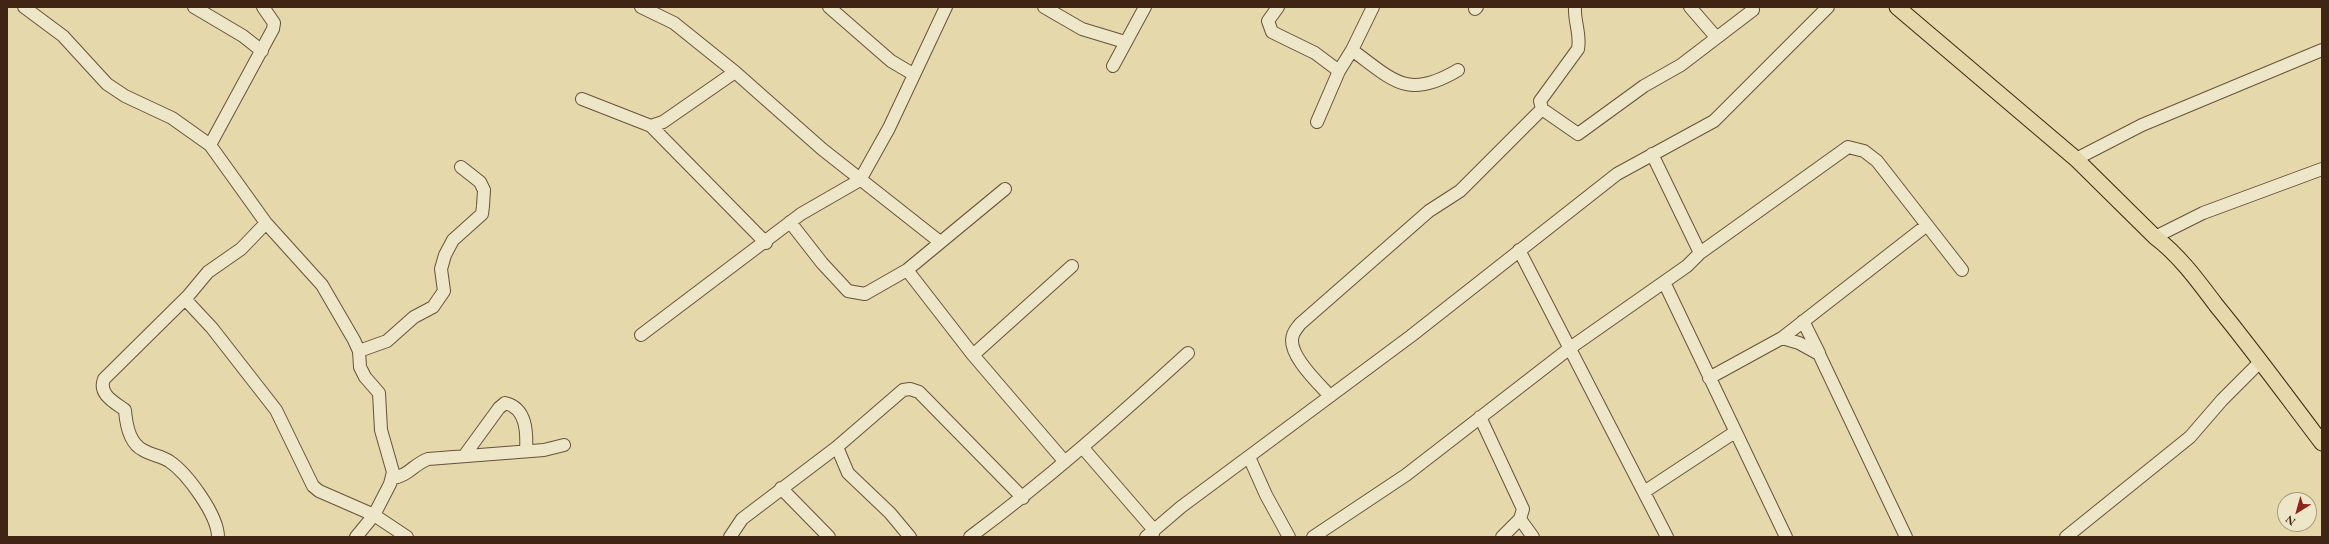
<!DOCTYPE html>
<html>
<head>
<meta charset="utf-8">
<style>
  body { margin:0 }
  #map { position:relative; width:2329px; height:544px; overflow:hidden; background:#e5d8ab; font-family:"EB Garamond",serif }
  canvas { display:block }
  .frame { position:absolute; inset:0; border:8px solid #402514; pointer-events:none }
  .north { position:absolute; left:2277px; top:492px; width:40px; height:40px; box-sizing:border-box; background:#eee6c8; border:1px solid #a89980; border-radius:50%; rotate:217deg; font-size:11px; font-weight:700; line-height:16px; text-align:center; color:#402514 }
  .north::after { content:''; display:block; margin:auto; width:14px; height:18px; background:#8f2418; clip-path:polygon(50% 0,100% 100%,50% 72%,0 100%) }
</style>
</head>
<body>
<div id="map">
<canvas width="2329" height="544"></canvas>
<div class="frame"></div>
<div class="north">N</div>
</div>
<script>
const context = document.querySelector('canvas').getContext('2d');
context.lineJoin = 'round';
function strokePath(path, color, width, dash) {
  context.strokeStyle = color;
  context.lineWidth = width;
  context.lineCap = dash ? 'butt' : 'round';
  context.setLineDash(dash || []);
  context.stroke(path);
}
const minor = new Path2D(`
  M24,7L63,36L107,84L125,96L172,118L210,145L266,223L322,285L354,340L359,351L360,367L365,377L379,393L381,430L393,472L390,484L374,515L356,537
  M194,7L243,36L262,51
  M641,7L674,23L735,72L822,149L940,242
  M829,7L891,61L913,74
  M1044,7L1082,29L1125,42
  M1278,7L1268,21L1272,32L1315,53L1339,71
  M1575,7C1574,22 1581,34 1578,49L1540,101L1542,109L1578,134L1644,86L1681,65L1753,10
  M1690,7L1716,37
  M1475,9L1477,7
  M1352,50C1394,81 1408,100 1458,70
  M1113,66L1145,7
  M582,99L651,126L663,122L735,72
  M1317,122L1339,71L1352,50L1373,7
  M651,126L766,243
  M210,145L273,29L274,23L263,7
  M1652,154L1700,253
  M2076,159L2142,125L2322,50
  M790,222L822,263L848,291L865,294L907,270L1005,189
  M2155,237L2203,213L2322,169
  M1519,250L1667,537
  M907,270L973,355L1065,462
  M1664,282L1786,537
  M185,299L212,328L276,410L313,486L319,491L374,515L407,537
  M1803,321L1819,353
  M641,335L801,214L860,180L889,128L946,7
  M1782,338L1927,225
  M359,351L387,341L414,317L433,307L444,291L441,269L445,255L453,240L482,214L483,206L484,190L480,182L461,167
  M973,355L1072,266
  M1709,378L1782,338L1799,343L1819,354L1906,537
  M1330,396C1318,383 1286,353 1293,335C1294,331 1298,327 1300,324L1429,211L1460,191L1542,109
  M1480,417L1523,509L1520,519L1502,537
  M837,447L848,473L890,513L910,537
  M1083,448L1154,530L1152,537
  M464,456L499,408L505,403C527,408 527,433 526,451
  M1249,457L1266,495L1289,537
  M392,478C407,477 414,464 428,459L544,450L564,445
  M781,488L829,537
  M1644,492L1735,432
  M1520,519L1533,537
  M218,537C218,515 187,473 169,461C161,456 151,455 143,450C129,443 126,424 125,410C114,402 98,394 104,379L188,296L208,272L241,249L266,223
  M730,537L742,519L837,447L903,390L910,389L919,392L1023,498
  M970,537C1047,480 1118,417 1188,353
  M1146,537L1181,507L1411,336L1617,174L1714,121L1828,7
  M1313,537L1406,475L1570,348L1687,266L1700,253L1848,147L1864,151L1877,161L1962,270
  M2066,537L2190,437L2222,400L2261,361`);
const major = new Path2D(`
  M1897,7L2076,159L2155,237C2179,255 2198,281 2216,305C2253,350 2287,397 2322,443`);
strokePath(minor, '#69523a', 14);
strokePath(major, '#402514', 17);
strokePath(minor, '#eee6c8', 12);
strokePath(major, '#e5d8ab', 15);
</script>
</body>
</html>
